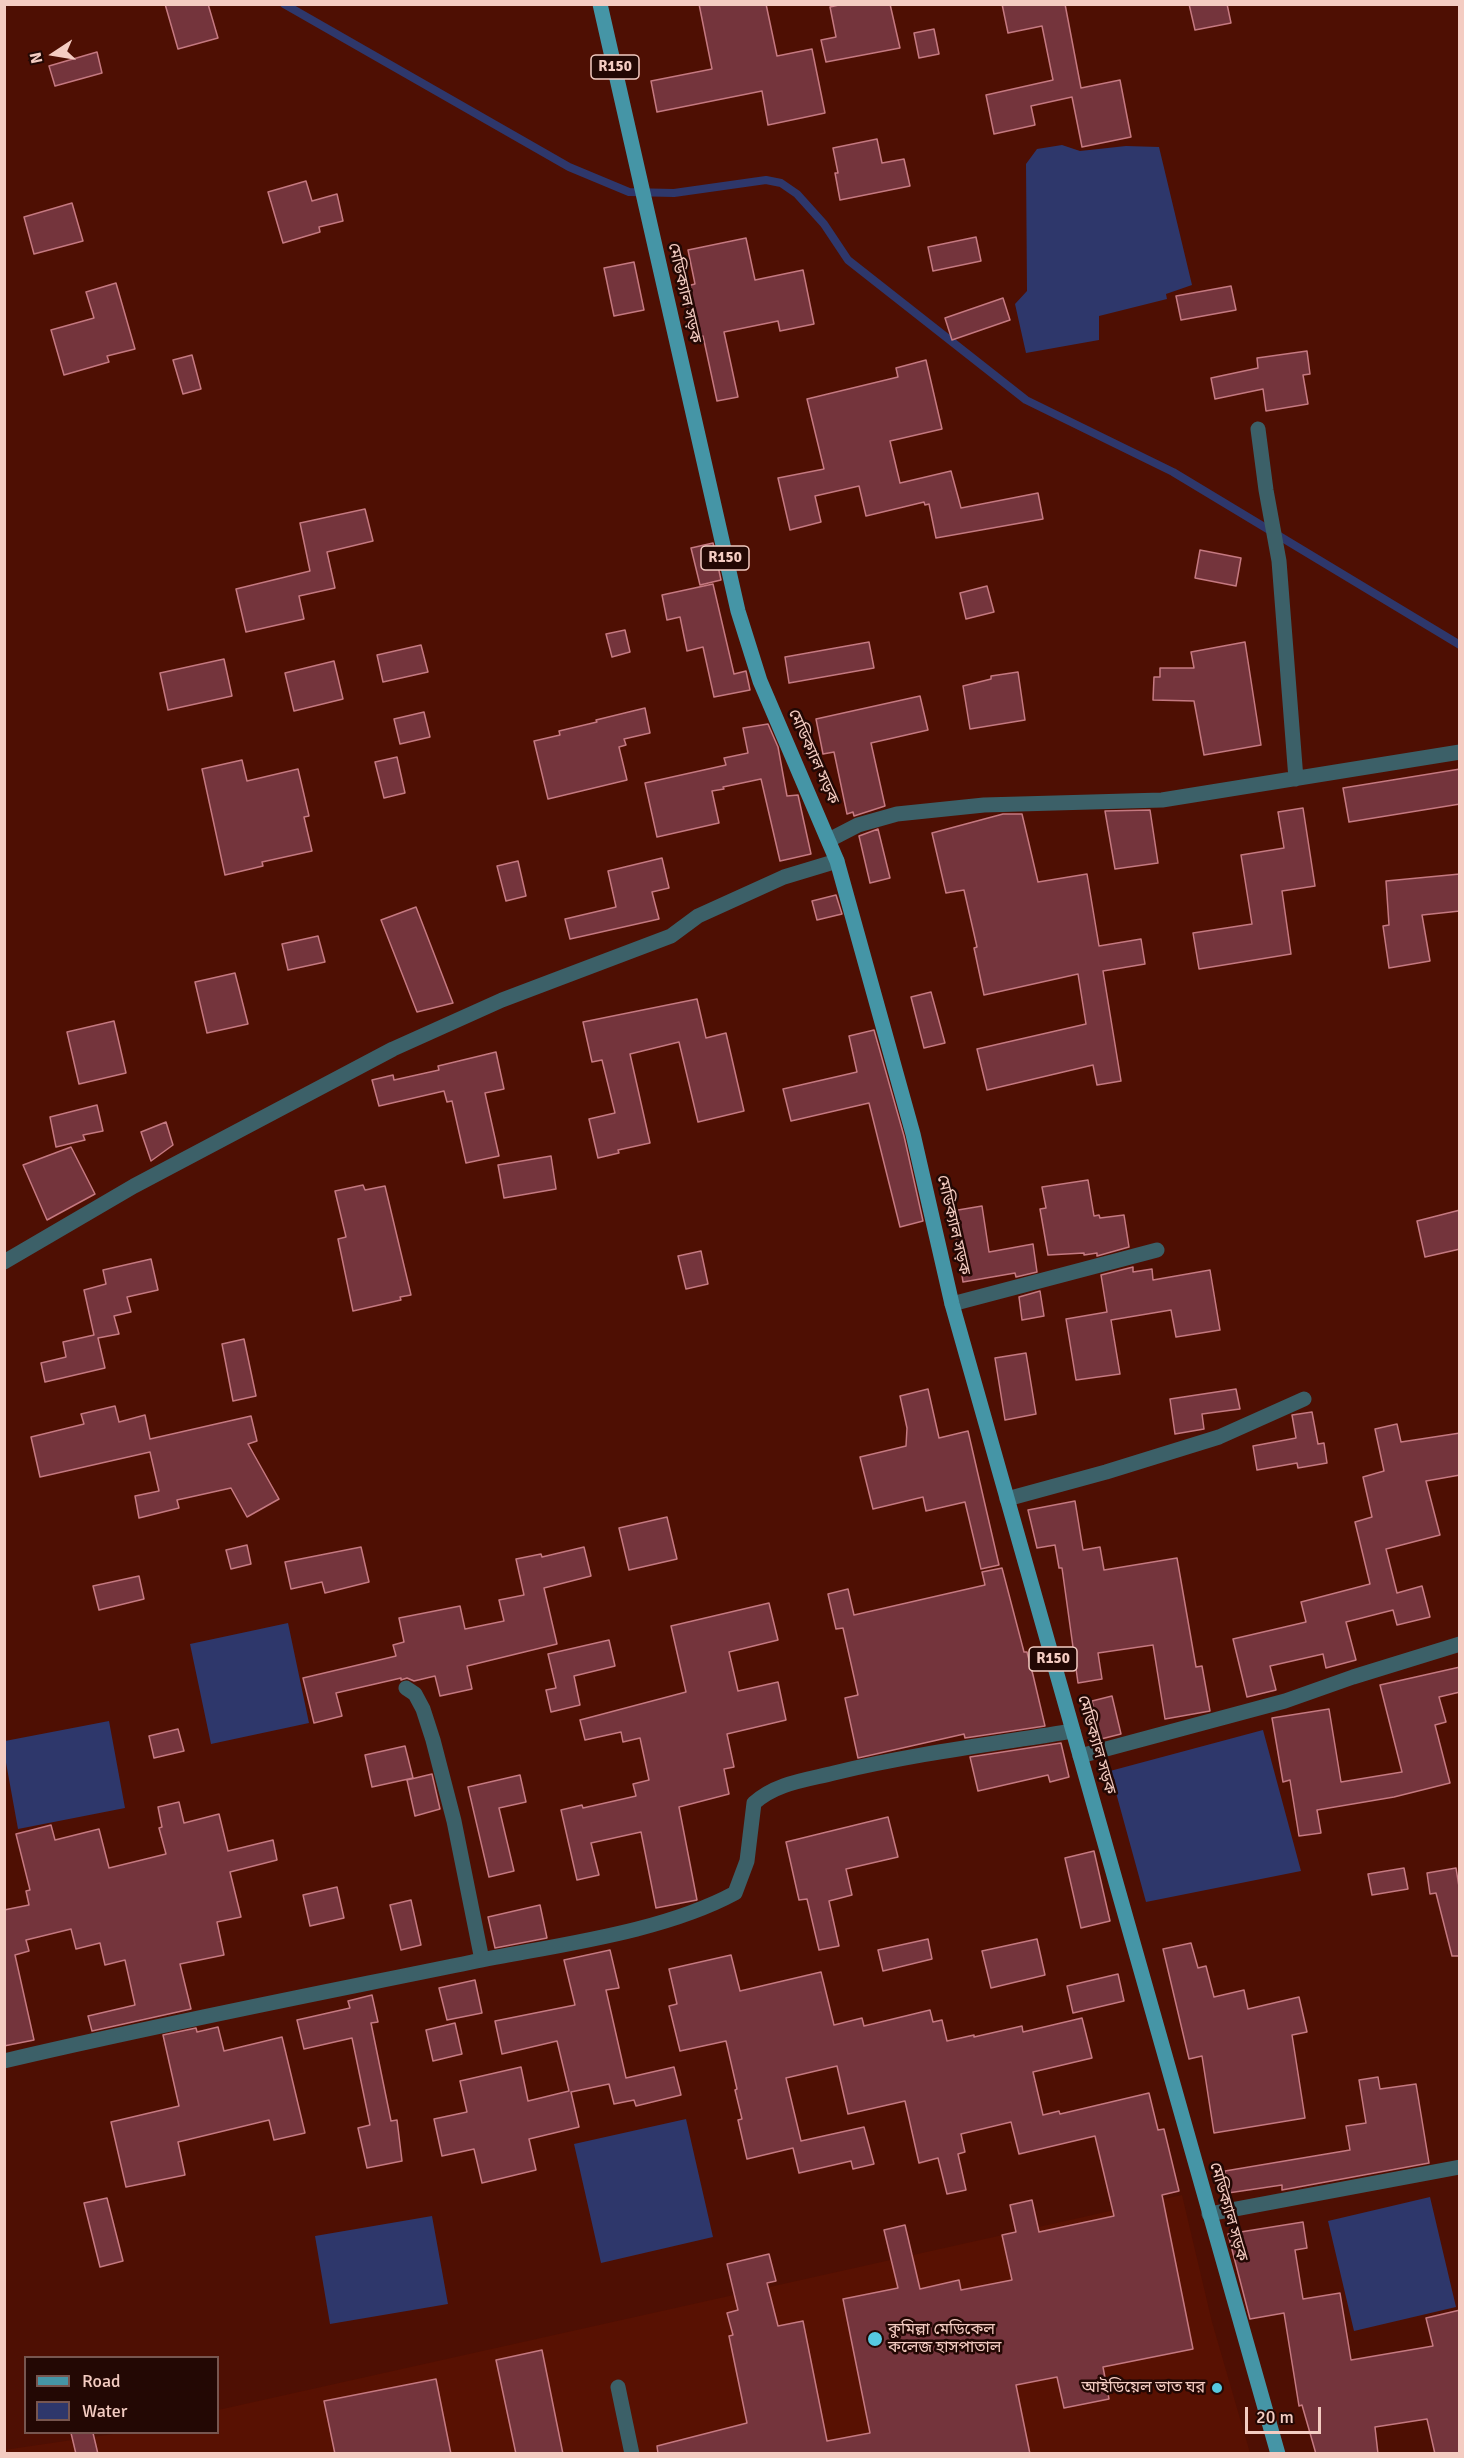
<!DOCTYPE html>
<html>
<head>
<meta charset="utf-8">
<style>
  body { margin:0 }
  #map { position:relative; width:1464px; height:2458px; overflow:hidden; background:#4e0f03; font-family:Signika,sans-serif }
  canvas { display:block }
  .frame { position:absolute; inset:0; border:6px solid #f4ccc2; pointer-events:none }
  .legend { position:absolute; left:24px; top:2356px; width:195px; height:78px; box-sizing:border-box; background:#230804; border:2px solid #775650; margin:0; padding:8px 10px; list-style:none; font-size:18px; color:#f4ccc2 }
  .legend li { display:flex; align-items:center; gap:12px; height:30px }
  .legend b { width:30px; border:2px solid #775650 }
  .north { position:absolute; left:24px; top:24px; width:60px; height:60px; -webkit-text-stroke:4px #230804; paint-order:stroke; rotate:258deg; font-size:16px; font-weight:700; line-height:24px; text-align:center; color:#f4ccc2 }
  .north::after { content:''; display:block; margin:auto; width:21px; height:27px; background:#f4ccc2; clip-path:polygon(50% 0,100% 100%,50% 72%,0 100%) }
  .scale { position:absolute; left:1245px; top:2407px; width:76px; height:27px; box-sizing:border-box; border:3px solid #f4ccc2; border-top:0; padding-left:8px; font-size:18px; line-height:21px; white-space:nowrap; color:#f4ccc2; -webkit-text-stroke:4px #230804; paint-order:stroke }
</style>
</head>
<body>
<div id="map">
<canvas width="1464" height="2458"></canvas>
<div class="frame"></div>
<ul class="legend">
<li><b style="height:8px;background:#4595a6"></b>Road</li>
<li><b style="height:16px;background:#2e376b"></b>Water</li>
</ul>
<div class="north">N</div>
<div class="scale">20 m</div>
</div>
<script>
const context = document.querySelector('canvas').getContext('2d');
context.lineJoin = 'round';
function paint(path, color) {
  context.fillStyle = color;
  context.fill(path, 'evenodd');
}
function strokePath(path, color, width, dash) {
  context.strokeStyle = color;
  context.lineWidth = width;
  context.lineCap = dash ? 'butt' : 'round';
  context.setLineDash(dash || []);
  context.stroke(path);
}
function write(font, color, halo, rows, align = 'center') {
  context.font = font + ' Signika,"Noto Sans Bengali",sans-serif';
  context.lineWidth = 5;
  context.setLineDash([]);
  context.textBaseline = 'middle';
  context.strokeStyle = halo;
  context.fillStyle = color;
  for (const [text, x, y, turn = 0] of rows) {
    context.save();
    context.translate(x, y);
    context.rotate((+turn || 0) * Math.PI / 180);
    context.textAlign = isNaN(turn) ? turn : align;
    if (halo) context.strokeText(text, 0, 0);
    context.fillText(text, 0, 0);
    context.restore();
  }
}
const built = new Path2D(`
  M1182,2195L1212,2322L1250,2453L5,2454L4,2450L120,2433L218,2432V2410Z`);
const water = new Path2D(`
  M1062,145L1080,151L1126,146L1159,147L1192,285L1166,294L1167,299L1099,316V340L1026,353L1015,304L1027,291L1026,164L1037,149Z
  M288,1623L309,1723L211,1744L190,1644Z
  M109,1721L125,1808L18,1829L5,1757V1741Z
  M1263,1730L1301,1871L1146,1902L1110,1771Z
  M686,2119L713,2237L601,2263L574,2144Z
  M1430,2197L1456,2307L1354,2331L1328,2221Z
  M432,2216L448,2304L330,2324L315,2236Z`);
const stream = new Path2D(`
  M284,4L569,167L629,192L674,193L766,180L781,183L797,194L824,224L848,260L1026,400L1173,472L1460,645`);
const building = new Path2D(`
  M165,4H208L218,38L178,49Z
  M699,4H766L777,56L812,49L825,113L768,125L762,91L657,112L651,81L712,69Z
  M843,4H890L900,48L826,62L821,40L836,37L830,7Z
  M1002,4H1065L1081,88L1120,80L1131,137L1082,147L1072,97L1031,106L1035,125L994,134L986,95L1053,80L1042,26L1008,33Z
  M1189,4H1227L1231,23L1195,30Z
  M934,29L939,54L919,58L914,33Z
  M97,52L102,73L55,86L49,66Z
  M877,139L882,163L904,159L910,186L840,200L835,173H838L833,148Z
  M306,181L312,201L337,194L343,221L319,227L320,232L283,243L268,192Z
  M72,203L83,241L34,254L24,217Z
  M976,237L981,261L933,271L928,247Z
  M746,238L755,280L803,270L814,324L780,331L778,321L724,332L738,397L717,401L703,336L694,338L683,287L695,284L688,250Z
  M634,262L644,310L614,316L604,268Z
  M116,283L135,349L107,356L109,362L64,375L51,330L94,318L86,292Z
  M1231,286L1236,310L1181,320L1176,296Z
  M1003,298L1010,320L952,340L945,318Z
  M1307,351L1310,374L1303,375L1308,404L1266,411L1263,389L1215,399L1211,378L1258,368L1257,358Z
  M192,355L201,389L183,394L173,360Z
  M926,360L942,429L890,441L900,483L951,471L961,508L1038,493L1043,519L936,538L929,504L925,505L924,502L866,516L859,486L815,496L821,522L790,530L778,478L824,469L807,399L898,377L896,368Z
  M365,509L373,541L327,552L335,588L299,596L304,619L246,632L236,589L310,571L300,523Z
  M713,543L721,580L700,585L691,548Z
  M1200,550L1241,558L1236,586L1195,578Z
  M713,584L734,674L746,671L750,690L714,697L703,647L687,651L680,617L667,620L662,595Z
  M987,586L994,612L966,619L960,593Z
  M625,630L630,652L612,657L606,634Z
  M869,642L874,668L789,683L785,657Z
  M1245,642L1261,745L1204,755L1194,701L1153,700L1154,677H1160V668H1194L1191,652Z
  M421,645L428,672L383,682L377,655Z
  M224,659L232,696L168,710L160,673Z
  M334,661L343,699L294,711L285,673Z
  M1018,672L1025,720L970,729L963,686L991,679V676Z
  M920,696L928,730L871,743L885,806L854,816L853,812L847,814L834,752L823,754L816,719Z
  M645,708L650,733L624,739L626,745L619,747L627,780L548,799L534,741L560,735L559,731L597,722L596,720Z
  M424,712L430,737L400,744L394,719Z
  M768,724L778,747L787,796L798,795L811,854L780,861L761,779L723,787L724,789L712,791L719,823L657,837L645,783L726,765L724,758L748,753L743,728Z
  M397,757L405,793L384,798L375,762Z
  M242,760L247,781L298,769L309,816L304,817L312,851L262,862L263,866L225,875L202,769Z
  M1460,769V804L1349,822L1343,788Z
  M1303,808L1315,886L1282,891L1291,954L1199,969L1193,933L1252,924L1241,855L1284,848L1278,812Z
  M1150,810L1158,863L1115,869L1105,811Z
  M1003,814H1022L1038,882L1087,874L1099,946L1141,939L1145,964L1103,971L1121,1081L1097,1085L1093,1065L987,1090L977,1049L1086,1024L1078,974L984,995L974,948L977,947L964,890L946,893L932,833Z
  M878,829L890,878L870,883L859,836Z
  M662,858L669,888L652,892L659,919L570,939L565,919L616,907L608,871Z
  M518,861L526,896L506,901L497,866Z
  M1460,874V911L1422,915L1430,961L1389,968L1383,926L1389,925L1386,881Z
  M836,895L842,914L817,920L812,901Z
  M416,907L453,1003L417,1012L381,920Z
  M318,936L325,962L288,970L282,944Z
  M235,973L248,1024L207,1033L195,982Z
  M931,992L945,1043L924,1048L911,997Z
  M697,999L706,1038L726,1033L744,1111L698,1122L679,1042L630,1054L650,1143L618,1150L619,1153L598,1158L589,1119L615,1113L602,1060L592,1062L583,1022Z
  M114,1021L126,1073L79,1084L67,1032Z
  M874,1030L904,1136L923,1221L900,1227L869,1103L791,1121L783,1089L857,1072L849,1036Z
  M496,1052L504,1089L485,1093L499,1156L466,1163L452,1101L447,1102L444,1091L379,1106L372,1080L393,1075L394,1080L439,1070L438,1066Z
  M97,1105L103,1131L83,1135L85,1140L56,1147L50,1117Z
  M166,1122L173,1145L151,1161L141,1132Z
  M71,1147L95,1194L47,1220L23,1165Z
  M551,1156L556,1189L504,1198L498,1165Z
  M1088,1180L1094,1216L1099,1215L1100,1218L1124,1215L1129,1247L1097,1256V1253L1084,1255V1253L1048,1255L1040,1209L1046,1208L1042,1187Z
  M363,1185L365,1190L385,1186L411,1295L400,1297L401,1300L353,1311L338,1239L346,1237L335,1191Z
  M982,1206L989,1252L1033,1244L1037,1272L1016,1277L1015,1273L963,1282L952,1211Z
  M1460,1210V1249L1425,1257L1417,1221Z
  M701,1251L708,1284L686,1289L678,1256Z
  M151,1259L158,1290L127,1297L131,1312L114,1316L119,1334L98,1338L105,1368L45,1382L41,1363L66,1357L63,1342L94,1335L84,1290L106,1284L103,1270Z
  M1133,1267V1272L1152,1269L1153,1280L1210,1270L1220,1330L1176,1337L1171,1310L1111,1320L1120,1374L1076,1380L1066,1319L1107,1312L1101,1275Z
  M1040,1291L1044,1316L1022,1320L1019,1297Z
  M244,1339L256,1396L233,1401L222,1344Z
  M1026,1353L1036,1414L1005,1420L995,1358Z
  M928,1389L939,1438L968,1431L999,1565L981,1569L965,1502L926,1511L923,1497L873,1509L860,1457L906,1446L907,1428L900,1396Z
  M1236,1389L1240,1409L1202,1414L1204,1429L1175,1434L1170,1399Z
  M115,1406L119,1422L145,1415L150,1439L251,1416L257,1441L248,1444L279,1499L247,1517L231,1488L177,1500L179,1508L139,1518L135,1496L159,1491L150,1452L40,1477L31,1437L84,1424L81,1414Z
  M1312,1412L1318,1444L1324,1443L1327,1463L1298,1468L1297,1463L1257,1470L1253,1446L1296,1438L1292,1415Z
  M1397,1424L1401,1442L1460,1433V1475L1426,1481L1440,1535L1386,1549L1397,1593L1422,1586L1430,1617L1397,1625L1393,1610L1346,1622L1356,1660L1326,1668L1323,1654L1270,1666L1276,1690L1247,1697L1233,1639L1306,1622L1301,1602L1370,1584L1355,1522L1372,1517L1363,1477L1384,1471L1375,1429Z
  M1075,1501L1083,1550L1100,1547L1104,1570L1177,1558L1196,1667L1202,1666L1210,1711L1165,1719L1153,1645L1098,1653L1102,1679L1078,1683L1062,1568H1059L1055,1545L1037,1548L1028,1510Z
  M667,1517L677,1559L629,1570L619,1528Z
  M247,1545L251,1564L231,1569L226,1550Z
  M361,1547L369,1582L325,1593L322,1582L291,1589L285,1562Z
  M584,1547L591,1576L544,1588L557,1644L467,1666L472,1689L440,1696L435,1676L414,1681L407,1678L401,1680V1678L336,1693L342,1716L314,1723L303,1678L396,1656L393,1645L404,1642L399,1618L460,1606L465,1629L504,1621L499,1600L524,1595L516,1559L541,1554L542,1557Z
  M1002,1568L1024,1652H1027L1033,1675L1045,1726L965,1738L964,1734L858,1758L845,1698L858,1695L843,1628L836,1629L828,1594L848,1589L854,1615L985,1585L982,1572Z
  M139,1576L144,1599L99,1610L93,1586Z
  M769,1603L778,1640L729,1652L738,1691L778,1682L786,1720L727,1734L734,1767L724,1769L729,1794L679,1807L697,1900L656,1908L641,1832L591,1843L599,1875L577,1880L561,1810L582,1805L583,1808L636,1796L633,1784L649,1780L640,1738L623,1742L621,1732L585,1740L580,1720L686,1692L671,1626Z
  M609,1640L615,1666L574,1676L580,1705L551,1712L546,1690L556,1688L548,1654Z
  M1460,1667V1692L1439,1697L1446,1722L1435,1725L1450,1783L1394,1797L1317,1810L1321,1833L1299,1836L1290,1780L1283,1782L1272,1718L1329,1709L1341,1782L1402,1772L1380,1685Z
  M1112,1696L1121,1734L1101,1739L1092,1701Z
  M178,1729L184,1751L154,1758L149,1736Z
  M1061,1743L1069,1777L1050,1782L1048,1775L978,1791L970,1757Z
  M405,1746L413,1778L372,1787L365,1755Z
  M432,1774L440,1809L415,1816L407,1780Z
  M520,1775L526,1802L499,1808L514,1871L489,1877L468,1787Z
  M179,1802L184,1823L219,1814L228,1851L273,1840L277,1860L230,1872L241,1917L217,1922L224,1955L180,1964L191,2009L92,2031L88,2016L135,2005L125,1960L105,1965L100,1943L76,1949L71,1929L26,1940L29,1951L15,1955L34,2040L4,2046V1910L29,1905L26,1891L30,1890L16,1834L51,1825L55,1840L99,1829L109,1868L166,1854L159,1828L162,1827L158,1807Z
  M888,1817L898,1857L846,1869L852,1895L829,1901L839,1946L819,1950L807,1899L799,1900L786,1842Z
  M1094,1851L1110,1921L1081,1928L1065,1858Z
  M1404,1868L1408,1889L1372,1895L1368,1874Z
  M1456,1868L1460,1893V1956H1452L1436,1893L1430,1894L1427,1873Z
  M337,1887L344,1918L310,1926L303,1895Z
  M411,1900L421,1945L401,1950L390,1905Z
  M540,1905L547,1938L495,1948L488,1917Z
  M928,1939L932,1959L883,1971L878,1950Z
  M1037,1939L1045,1975L991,1988L982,1951Z
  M1191,1943L1198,1968L1206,1966L1214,1997L1244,1990L1248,2009L1299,1997L1307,2032L1292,2035L1305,2118L1214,2133L1202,2056L1189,2059L1163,1949Z
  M610,1950L619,1988L606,1990L626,2078L674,2067L681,2095L636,2106L634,2100L614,2104L609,2084L571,2092L579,2127L529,2139L536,2170L482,2183L474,2149L442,2156L434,2119L467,2112L460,2081L521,2067L528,2101L569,2091L557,2041L502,2054L495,2021L575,2005L564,1960Z
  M731,1955L740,1991L821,1972L834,2025L862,2018L864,2026L930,2010L933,2022L942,2020L947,2041L974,2035V2037L1022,2026L1023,2032L1082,2018L1092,2058L1033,2072L1043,2115L1059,2111L1060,2114L1149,2093L1158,2130L1164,2129L1179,2191L1162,2195L1193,2349L1103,2367L1109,2399L1064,2408L1057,2377L1016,2385L1030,2454H658L657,2446L747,2423L729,2336L733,2335L727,2313L738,2310L727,2264L769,2254L776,2281L767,2283L778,2326L803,2321L827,2441L870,2433L843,2299L898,2288L884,2230L905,2225L920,2289L959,2280L961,2290L1012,2280L1002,2235L1016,2232L1010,2205L1032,2200L1039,2232L1114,2216L1095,2136L1019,2154L1011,2122L961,2134L965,2152L958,2154L966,2190L947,2194L938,2158L919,2163L905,2101L848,2114L837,2066L786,2078L801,2141L864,2127L874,2164L853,2169L851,2161L799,2173L793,2148L747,2159L738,2120L742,2119L735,2090L737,2089L726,2041L680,2051L669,2006L677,2004L669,1969Z
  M1118,1974L1124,2001L1073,2013L1067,1986Z
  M475,1980L482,2013L447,2020L439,1988Z
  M372,1995L378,2022L371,2023L391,2121L397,2120L402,2161L367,2168L358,2128L370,2125L352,2038L304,2049L297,2020L350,2008L348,2001Z
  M455,2023L462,2054L433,2061L426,2030Z
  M218,2027L224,2051L282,2037L305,2133L274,2140L269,2120L178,2142L185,2175L126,2187L111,2122L179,2106L163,2035L196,2028L197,2032Z
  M1378,2077L1380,2089L1416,2084L1429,2163L1282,2190V2185L1228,2193L1225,2171L1350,2150L1346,2126L1366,2123L1359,2080Z
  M107,2198L123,2261L100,2267L84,2203Z
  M1303,2222L1307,2248L1295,2250L1303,2299L1340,2293L1351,2360L1433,2346L1426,2318L1460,2310V2454H1435L1427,2419L1375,2427L1378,2454H1316L1302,2405L1299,2406L1284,2313L1250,2319L1228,2234Z
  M542,2350L563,2454H516L496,2360Z
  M436,2379L451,2454H335L324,2401Z
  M71,2433H93L98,2454H76Z`);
const minor = new Path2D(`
  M1258,429L1266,490L1279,561L1296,779
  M829,840L858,825L897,814L984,805L1162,800L1460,752
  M4,1262L134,1186L393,1049L502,1000L671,936L698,916L784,877L837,861
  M952,1304L1157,1250
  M1007,1499L1106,1472L1219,1437L1304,1399
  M406,1688L415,1694L423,1709L433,1740L454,1821L482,1960
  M1080,1756L1285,1701L1353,1677L1460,1644
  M4,2061C160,2024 316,1994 472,1962C555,1945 661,1933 735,1893L747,1861L754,1803C776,1783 806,1780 834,1773C913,1754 993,1744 1073,1731
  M1209,2214L1460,2167
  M618,2387L632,2454`);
const primary = new Path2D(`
  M600,4L738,611L760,681L837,861L913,1134L952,1304L1278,2454`);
const markers = [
  [875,2339,8,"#56c9e1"],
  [1217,2388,6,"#56c9e1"]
];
const shields = [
  [615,67,48],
  [725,558,48],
  [1053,1659,48]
];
const shieldNames = [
  ["R150",615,67],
  ["R150",725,558],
  ["R150",1053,1659]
];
const streetNames = [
  ["মেডিক্যাল সড়ক",684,293,77],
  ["মেডিক্যাল সড়ক",813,757,66],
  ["মেডিক্যাল সড়ক",953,1225,77],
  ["মেডিক্যাল সড়ক",1096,1745,74],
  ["মেডিক্যাল সড়ক",1228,2212,74]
];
const poiNames = [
  ["কুমিল্লা মেডিকেল",888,2330],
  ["কলেজ হাসপাতাল",888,2348],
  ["আইডিয়েল ভাত ঘর",1205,2388,"right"]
];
paint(built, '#581102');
paint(water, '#2e376b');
strokePath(stream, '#2e376b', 8);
paint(building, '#74343c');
strokePath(building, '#c57981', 1.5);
strokePath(minor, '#3c6068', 15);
strokePath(primary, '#4595a6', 15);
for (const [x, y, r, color] of markers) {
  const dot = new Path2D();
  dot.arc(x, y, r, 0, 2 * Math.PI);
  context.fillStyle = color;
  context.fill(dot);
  strokePath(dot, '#230804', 2);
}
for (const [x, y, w] of shields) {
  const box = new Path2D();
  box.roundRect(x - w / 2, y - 12, w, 24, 4.5);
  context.fillStyle = '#230804';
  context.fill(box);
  strokePath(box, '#f4ccc2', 1.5);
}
write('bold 15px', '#f4ccc2', null, shieldNames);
write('16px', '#f4ccc2', '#230804', streetNames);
write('16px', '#f4ccc2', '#230804', poiNames, 'left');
</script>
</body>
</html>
